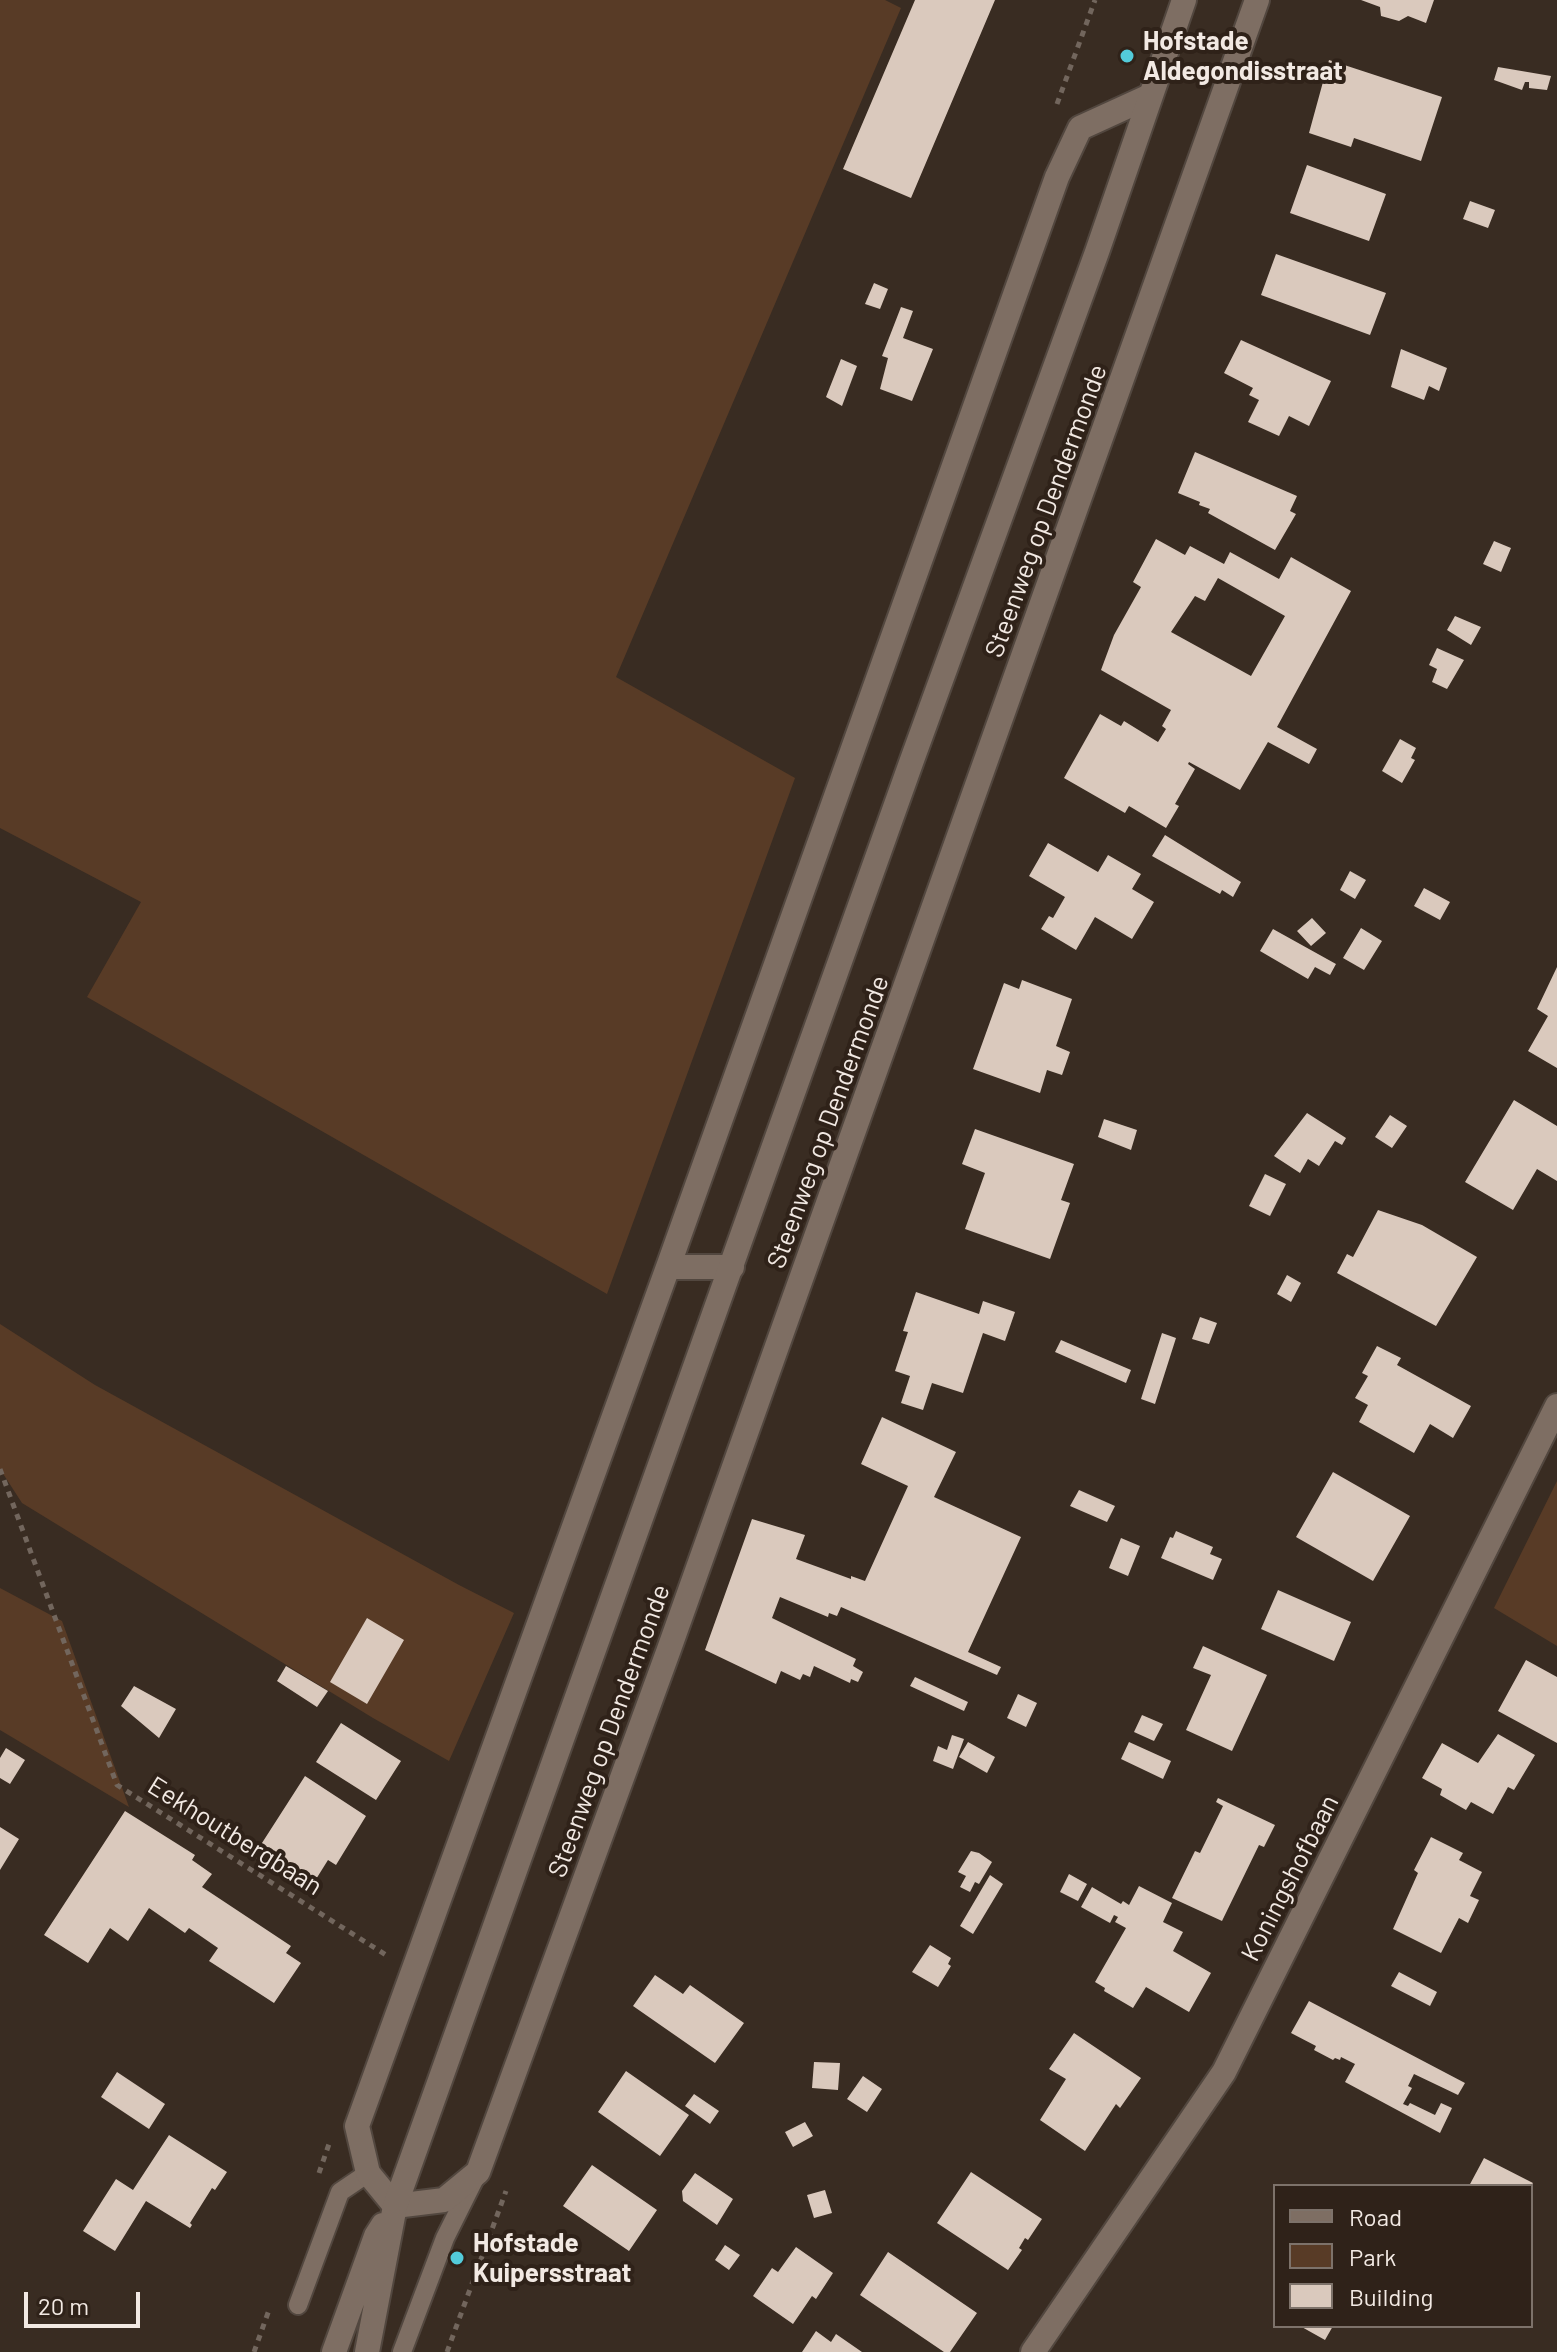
<!DOCTYPE html>
<html>
<head>
<meta charset="utf-8">
<style>
  body { margin:0 }
  #map { position:relative; width:1557px; height:2352px; overflow:hidden; background:#392c22; font-family:Barlow,sans-serif }
  canvas { display:block }
  .legend { position:absolute; left:1273px; top:2184px; width:260px; height:144px; box-sizing:border-box; background:#2f2219; border:2px solid #7d726a; margin:0; padding:10px 14px; list-style:none; font-size:24px; color:#f2e9e3 }
  .legend li { display:flex; align-items:center; gap:16px; height:40px }
  .legend b { width:40px; border:2px solid #7d726a }
  .scale { position:absolute; left:24px; top:2292px; width:116px; height:36px; box-sizing:border-box; border:4px solid #f2e9e3; border-top:0; padding-left:10px; font-size:24px; line-height:28px; white-space:nowrap; color:#f2e9e3; -webkit-text-stroke:6px #2f2219; paint-order:stroke }
</style>
</head>
<body>
<div id="map">
<canvas width="1557" height="2352"></canvas>
<ul class="legend">
<li><b style="height:10px;background:#7e6e63"></b>Road</li>
<li><b style="height:22px;background:#583b26"></b>Park</li>
<li><b style="height:22px;background:#dac9bd"></b>Building</li>
</ul>
<div class="scale">20 m</div>
</div>
<script>
const context = document.querySelector('canvas').getContext('2d');
context.lineJoin = 'round';
function paint(path, color) {
  context.fillStyle = color;
  context.fill(path, 'evenodd');
}
function strokePath(path, color, width, dash) {
  context.strokeStyle = color;
  context.lineWidth = width;
  context.lineCap = dash ? 'butt' : 'round';
  context.setLineDash(dash || []);
  context.stroke(path);
}
function write(font, color, halo, rows, align = 'center') {
  context.font = font + ' Barlow,sans-serif';
  context.lineWidth = 8;
  context.setLineDash([]);
  context.textBaseline = 'middle';
  context.strokeStyle = halo;
  context.fillStyle = color;
  for (const [text, x, y, turn = 0] of rows) {
    context.save();
    context.translate(x, y);
    context.rotate((+turn || 0) * Math.PI / 180);
    context.textAlign = isNaN(turn) ? turn : align;
    if (halo) context.strokeText(text, 0, 0);
    context.fillText(text, 0, 0);
    context.restore();
  }
}
const green = new Path2D(`
  M0,0H885L901,8L616,677L795,778L607,1294L87,997L141,902L0,828Z
  M0,1324L95,1385L459,1585L514,1613L449,1761L373,1718L22,1503L0,1469Z
  M1557,1481V1646L1494,1608Z
  M0,1588L62,1621L129,1807L0,1730Z`);
const building = new Path2D(`
  M915,0H995L911,198L843,169Z
  M1361,0H1434L1426,23L1408,16L1399,21L1381,16L1380,7Z
  M1329,60L1442,97L1421,161L1354,138L1351,147L1309,133Z
  M1498,67L1551,76L1547,90L1529,88V82H1525L1522,90L1494,80Z
  M1307,165L1386,194L1369,241L1290,213Z
  M1470,201L1495,210L1488,228L1463,219Z
  M1276,254L1386,293L1370,335L1261,295Z
  M874,283L888,289L880,309L865,304Z
  M901,307L913,311L903,338L933,349L912,401L880,389L888,358L882,356Z
  M1241,340L1331,381L1309,426L1289,416L1279,436L1248,422L1259,400L1249,395L1253,388L1224,373Z
  M1401,349L1447,368L1439,391L1429,386L1424,400L1391,387Z
  M841,359L857,366L842,406L826,397Z
  M1195,452L1297,496L1290,511L1296,514L1275,550L1208,513L1210,509L1199,505L1200,502L1178,493Z
  M1156,539L1185,555L1190,546L1224,564L1230,552L1279,579L1291,557L1351,591L1277,727L1317,749L1309,764L1268,742L1240,790L1189,762L1188,764L1195,769L1175,804L1179,806L1166,828L1129,806L1125,813L1064,778L1100,714L1121,726L1124,721L1158,742L1166,729L1162,726L1171,710L1101,670L1114,635L1141,587L1133,582ZM1218,578L1285,616L1251,676L1171,632L1195,596L1205,601Z
  M1494,541L1511,548L1501,572L1483,564Z
  M1455,616L1481,627L1471,645L1447,630Z
  M1437,648L1464,660L1447,689L1432,682L1437,669L1429,665Z
  M1400,739L1416,748L1411,758L1415,760L1402,783L1382,771Z
  M1165,835L1241,882L1233,897L1222,890L1220,894L1152,856Z
  M1048,843L1098,872L1108,855L1141,874L1132,889L1154,902L1132,939L1095,917L1076,950L1041,929L1049,916L1053,918L1065,897L1029,876Z
  M1350,871L1366,880L1355,899L1340,890Z
  M1424,888L1450,902L1440,920L1414,906Z
  M1312,918L1326,933L1311,946L1297,931Z
  M1361,928L1382,941L1364,970L1343,958Z
  M1273,929L1336,964L1330,975L1315,967L1308,979L1260,951Z
  M1557,967V1068L1528,1051L1548,1016L1537,1009Z
  M1022,980L1072,999L1056,1046L1070,1052L1062,1075L1047,1070L1040,1093L973,1069L1004,983L1019,989Z
  M1514,1100L1557,1126V1181L1537,1169L1513,1210L1465,1182Z
  M1307,1113L1346,1138L1342,1145L1335,1141L1319,1166L1308,1159L1300,1173L1274,1156Z
  M1390,1115L1407,1126L1392,1148L1375,1137Z
  M1104,1119L1137,1130L1131,1150L1098,1137Z
  M975,1129L1074,1164L1061,1200L1070,1203L1050,1259L965,1229L985,1173L962,1164Z
  M1265,1174L1286,1184L1270,1216L1249,1206Z
  M1378,1210L1422,1225L1477,1257L1436,1326L1337,1273L1347,1254L1353,1257Z
  M1287,1275L1301,1283L1291,1302L1277,1294Z
  M916,1292L979,1314L983,1301L1015,1312L1005,1341L983,1333L963,1393L932,1383L923,1410L901,1403L910,1376L895,1371L908,1332L903,1331Z
  M1200,1317L1217,1323L1209,1344L1192,1339Z
  M1162,1333L1176,1338L1155,1404L1141,1399Z
  M1061,1340L1131,1370L1126,1383L1055,1352Z
  M1377,1346L1401,1358L1397,1365L1471,1406L1453,1438L1430,1424L1414,1453L1359,1422L1368,1405L1355,1398L1368,1376L1362,1373Z
  M882,1417L956,1452L934,1497L1021,1537L968,1652L1001,1667L997,1675L841,1607L837,1616L829,1613L828,1617L780,1597L772,1618L856,1659L853,1666L863,1672L858,1682L851,1679L850,1683L814,1666L810,1677L803,1674L800,1680L781,1671L776,1684L705,1650L752,1519L805,1535L796,1559L851,1579V1576L865,1581L908,1486L861,1464Z
  M1333,1472L1410,1516L1373,1581L1296,1537Z
  M1079,1490L1115,1506L1107,1522L1070,1506Z
  M1176,1531L1213,1547L1210,1554L1222,1559L1213,1580L1161,1558L1170,1537L1173,1538Z
  M1121,1538L1140,1546L1128,1576L1109,1568Z
  M1278,1590L1351,1622L1334,1661L1261,1629Z
  M367,1618L404,1640L367,1704L330,1682Z
  M1203,1646L1267,1675L1232,1751L1186,1730L1211,1675L1193,1668Z
  M1526,1660L1557,1677V1743L1498,1711Z
  M286,1666L328,1691L317,1707L277,1681Z
  M915,1677L968,1702L964,1711L910,1686Z
  M134,1686L176,1709L159,1738L121,1706Z
  M1018,1694L1037,1703L1026,1727L1007,1718Z
  M1142,1715L1163,1724L1154,1741L1134,1732Z
  M341,1723L401,1761L376,1800L316,1762Z
  M1498,1734L1535,1755L1514,1790L1508,1787L1493,1814L1471,1802L1466,1810L1440,1795L1442,1789L1422,1778L1442,1743L1478,1763Z
  M952,1735L964,1739L953,1769L933,1761L938,1746L947,1750Z
  M968,1742L995,1757L987,1773L959,1757Z
  M1129,1742L1171,1761L1163,1779L1121,1759Z
  M6,1748L25,1760L10,1784L0,1778V1758Z
  M305,1776L366,1816L336,1865L328,1860L308,1892L253,1857Z
  M1218,1798L1275,1825L1264,1847L1259,1845L1222,1921L1172,1898L1195,1851L1200,1853L1223,1806L1216,1802Z
  M125,1811L195,1855L192,1860L212,1874L202,1887L291,1946L286,1953L301,1963L274,2003L209,1961L218,1948L189,1928L185,1933L149,1908L128,1941L110,1928L88,1963L44,1935Z
  M0,1827L19,1839L0,1870Z
  M1431,1837L1463,1853L1459,1860L1482,1872L1470,1896L1479,1900L1468,1923L1459,1918L1441,1953L1393,1929L1418,1873L1414,1870Z
  M971,1851L979,1853L992,1862L979,1884L975,1882L970,1892L960,1887L966,1876L958,1872Z
  M1069,1874L1087,1884L1078,1901L1060,1892Z
  M990,1875L1003,1884L973,1934L960,1926Z
  M1139,1886L1172,1903L1163,1922L1183,1932L1173,1951L1211,1973L1189,2012L1146,1987L1133,2008L1104,1991L1105,1988L1095,1982L1126,1928L1115,1922L1118,1917L1114,1915L1110,1923L1081,1907L1092,1887L1121,1904L1123,1901L1129,1905Z
  M930,1945L951,1958L948,1964L951,1966L938,1987L912,1972Z
  M1399,1972L1437,1992L1430,2006L1391,1986Z
  M655,1975L683,1994L690,1985L744,2023L715,2063L633,2006Z
  M1309,2001L1465,2083L1458,2095L1414,2074L1408,2086L1412,2088L1403,2104L1408,2106L1410,2103L1435,2115L1441,2103L1452,2108L1440,2133L1345,2082L1355,2064L1341,2057L1340,2060L1335,2058L1333,2060L1314,2050L1316,2046L1291,2033Z
  M1074,2033L1141,2078L1120,2108L1116,2104L1085,2151L1040,2120L1066,2079L1049,2069Z
  M814,2062L840,2063L838,2090L812,2088Z
  M626,2071L689,2115L660,2156L598,2112Z
  M117,2072L165,2104L149,2129L101,2097Z
  M863,2076L882,2089L867,2112L847,2099Z
  M694,2094L719,2111L710,2124L685,2106Z
  M805,2122L813,2136L793,2147L785,2132Z
  M169,2135L227,2172L215,2190L212,2188L190,2223L192,2225L190,2228L146,2201L115,2251L83,2231L116,2179L133,2190Z
  M1484,2158L1533,2183L1531,2186H1469Z
  M592,2165L657,2210L629,2251L563,2206Z
  M971,2172L1042,2219L1028,2240L1025,2238L1019,2248L1022,2250L1008,2270L937,2223Z
  M695,2173L733,2199L717,2225L683,2201L682,2191Z
  M825,2190L832,2213L814,2218L807,2195Z
  M725,2245L740,2255L729,2270L715,2260Z
  M796,2247L833,2273L816,2299L812,2296L793,2324L753,2296L772,2268L778,2272Z
  M888,2252L977,2313L950,2352H944L860,2295Z
  M1300,2326H1333L1325,2340Z
  M816,2331L831,2342L836,2334L862,2352H802Z`);
const path = new Path2D(`
  M1057,104L1095,0
  M0,1469L117,1785L386,1955
  M319,2173L329,2144
  M254,2352L269,2310
  M447,2352L506,2191`);
const lane = new Path2D(`
  M298,2305L340,2192L368,2173
  M402,2352L445,2238L475,2178`);
const street = new Path2D(`
  M1150,96L1080,128L1057,177L668,1267L357,2126L368,2173L395,2206L444,2200L478,2172L668,1652L1257,0
  M668,1267H732
  M1033,2352L1224,2072L1557,1406`);
const secondary = new Path2D(`
  M334,2352L376,2236L383,2225
  M367,2352L395,2206L912,760L1097,252L1184,0`);
const markers = [
  [1127,56,8,"#53cbda"],
  [457,2258,8,"#53cbda"]
];
const poiNames = [
  ["Hofstade",1143,41],
  ["Aldegondisstraat",1143,71],
  ["Hofstade",473,2243],
  ["Kuipersstraat",473,2273]
];
const streetNames = [
  ["Steenweg op Dendermonde",1046,511,-70],
  ["Steenweg op Dendermonde",828,1122,-70],
  ["Steenweg op Dendermonde",609,1731,-70],
  ["Eekhoutbergbaan",235,1836,32],
  ["Koningshofbaan",1290,1878,-63]
];
paint(green, '#583b26');
paint(building, '#dac9bd');
strokePath(lane, '#52473f', 22);
strokePath(street, '#52473f', 28);
strokePath(secondary, '#52473f', 28);
strokePath(path, '#72665d', 5, [6, 6]);
strokePath(lane, '#7e6e63', 18);
strokePath(street, '#7e6e63', 24);
strokePath(secondary, '#7e6e63', 24);
for (const [x, y, r, color] of markers) {
  const dot = new Path2D();
  dot.arc(x, y, r, 0, 2 * Math.PI);
  context.fillStyle = color;
  context.fill(dot);
  strokePath(dot, '#2f2219', 3);
}
write('bold 26px', '#f2e9e3', '#2f2219', poiNames, 'left');
write('26px', '#f2e9e3', '#2f2219', streetNames);
</script>
</body>
</html>
